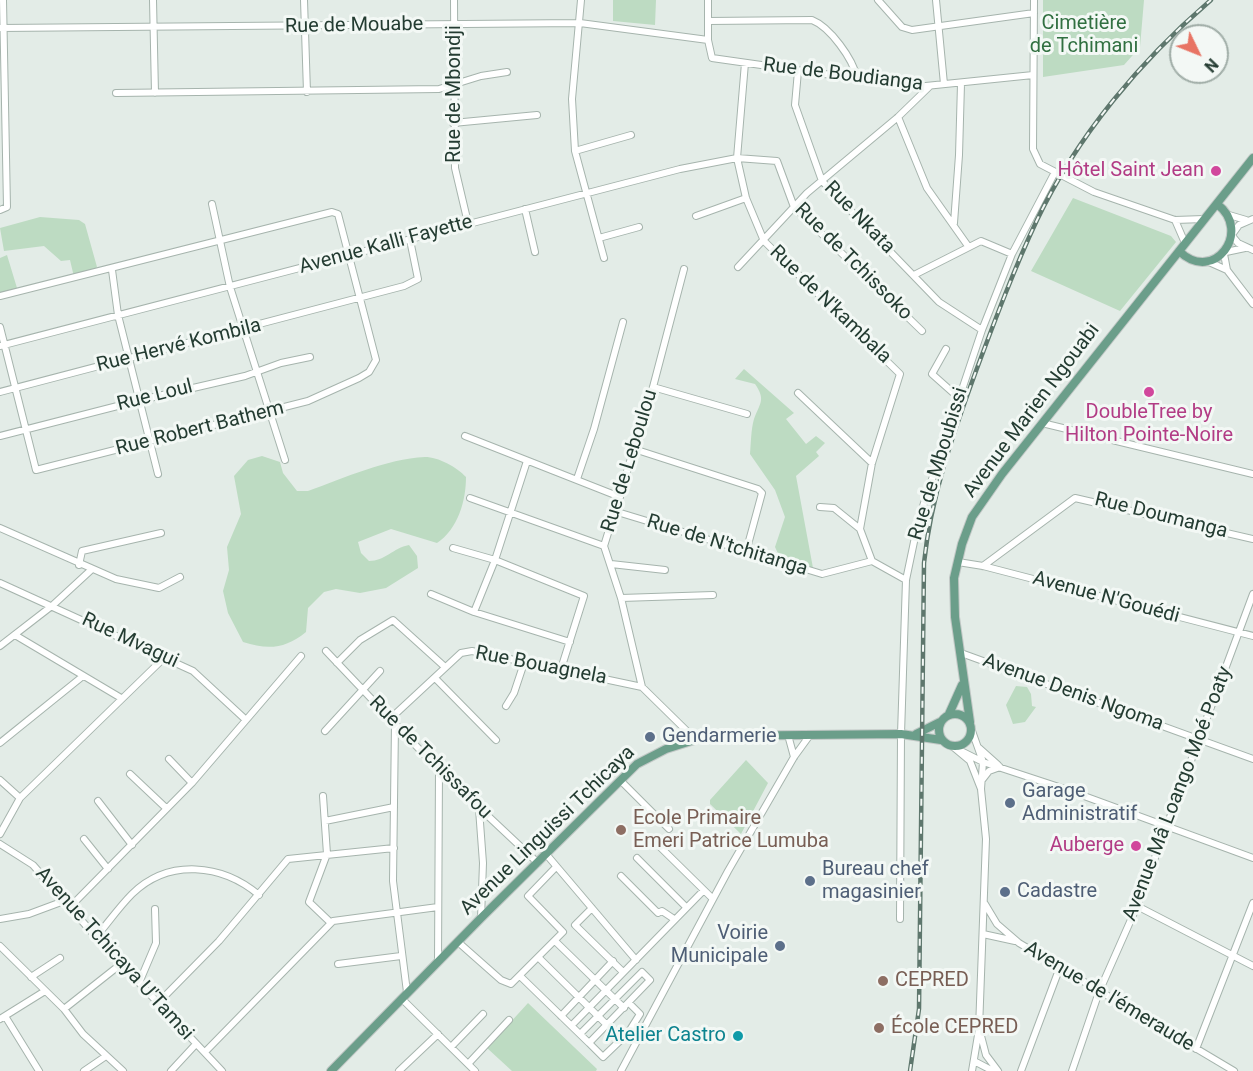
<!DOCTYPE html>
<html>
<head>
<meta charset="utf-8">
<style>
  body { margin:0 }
  #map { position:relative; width:1253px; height:1071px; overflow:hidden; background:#e3ece7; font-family:Roboto,sans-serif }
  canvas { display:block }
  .north { position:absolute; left:1169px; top:24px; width:60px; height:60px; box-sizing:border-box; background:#f3f8f5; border:2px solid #a0ada7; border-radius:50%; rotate:133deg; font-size:16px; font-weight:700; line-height:24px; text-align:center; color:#243c32 }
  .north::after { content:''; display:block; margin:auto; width:21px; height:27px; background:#e87464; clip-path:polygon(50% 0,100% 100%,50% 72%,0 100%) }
</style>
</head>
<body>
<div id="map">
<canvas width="1253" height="1071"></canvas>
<div class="north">N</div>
</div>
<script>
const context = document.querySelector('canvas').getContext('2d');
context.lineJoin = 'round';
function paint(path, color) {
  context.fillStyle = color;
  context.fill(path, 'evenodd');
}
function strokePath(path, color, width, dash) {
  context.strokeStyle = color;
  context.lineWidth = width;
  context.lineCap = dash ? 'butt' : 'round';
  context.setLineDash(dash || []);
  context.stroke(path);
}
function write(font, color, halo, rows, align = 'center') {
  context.font = font + ' Roboto,sans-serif';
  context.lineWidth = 6;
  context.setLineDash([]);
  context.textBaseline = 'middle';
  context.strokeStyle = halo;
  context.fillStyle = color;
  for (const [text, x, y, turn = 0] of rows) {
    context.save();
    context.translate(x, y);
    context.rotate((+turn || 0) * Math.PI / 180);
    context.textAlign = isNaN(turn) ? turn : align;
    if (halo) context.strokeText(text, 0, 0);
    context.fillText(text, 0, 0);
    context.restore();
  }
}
const green = new Path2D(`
  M613,0H656L655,25L613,21Z
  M1043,0H1144L1140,47L1124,65L1043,77Z
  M1073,198L1171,236L1176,242L1120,311L1031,271Z
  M40,217L79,220L85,224L97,267L92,273L74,277L70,260L61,261L44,246L4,251L0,228Z
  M7,255L17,288L0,293V258Z
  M744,369L794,413L786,419L806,444L816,436L825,443L816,452L819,456L796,476L813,568L781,560L775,547L785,517L775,490L750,454C751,443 751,429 754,419C760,403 766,400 755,384L735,379Z
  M262,456L280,462L283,473L297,491H308C344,478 386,459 425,457C438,457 457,467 466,477C466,501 458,529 437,543L391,529L358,542L361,553L369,561C385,561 393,548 409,545L417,556L418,568L386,588L360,593L336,589L324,592L308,608L306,632C285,649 268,650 243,642L228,613L223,591L229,570L227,547L241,514L234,476L248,460Z
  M1016,686L1027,687L1031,694L1032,706L1036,707L1025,722L1013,724L1006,705Z
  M746,760L768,783L741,834L710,804V800Z
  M528,1003L597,1069L596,1071H512L487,1048Z`);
const minor = new Path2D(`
  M153,0L155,93
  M304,0L307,92
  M454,0L455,168L468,223
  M581,0L572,99L575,151L604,258
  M708,0V40L712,58L916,87L1033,75
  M878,0L902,27L912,30L1034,13
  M936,0L944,84
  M1034,0L1033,149L1040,164L1094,192L1175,220L1204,219
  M708,21L812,20C830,27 853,59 857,78
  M0,28L580,23L708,40
  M745,63L737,158L746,198L764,241L900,374L872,463L860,529L872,561
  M798,71L795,105L822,181L939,302L982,330
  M116,93L439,89L481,76L507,72
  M898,117L927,188L968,246
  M453,123L537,115
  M575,151L631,135
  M212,204L230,287L285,460
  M525,209L535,252
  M0,210L7,207L3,0
  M1229,215L1246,220
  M696,216L746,198
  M1175,220L1185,243
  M954,223L959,155L961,84
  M1234,232L1239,225L1253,219
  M1233,237L1238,243L1253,250
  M599,238L639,227
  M1226,252L1245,248
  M1224,254L1227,270L1253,304
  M1209,262L1227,270
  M738,267L807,193L898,117L930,86
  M112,270L118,315L158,474
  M914,275L981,241L1012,254
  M0,296L332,212L338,214L376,360L369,372L359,378L308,401L36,470L0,327
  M0,346L680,169L737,158L777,161L794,207L922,331
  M946,349L932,374L959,398
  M653,387L747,414
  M0,392L404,286L418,279L410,240
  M798,393L872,463
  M1042,423L1253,474
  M0,436L141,400L245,376L281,363L310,357
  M465,436L620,497
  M634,449L758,489L762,493L746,552
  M577,479L594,429L623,322
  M470,498L604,546
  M820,507L834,508L860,529
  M614,511L822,574L872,561L906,580
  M0,528L116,579L159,588L180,577
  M453,548L495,560L584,596L561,669
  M958,562L983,566L1253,636
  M611,564L665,570
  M79,565L82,551L161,533
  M983,566L1075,498L1253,539
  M0,583L193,671L246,720
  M431,594L474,612L570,642
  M621,598L713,595
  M474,612L495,560L527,461
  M15,635L121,698
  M0,646L53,605L91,570
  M326,651L439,770L538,863
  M961,653L1253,759
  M337,663L360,640L393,620L445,667
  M435,678L496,740
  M642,687L621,598L604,546L653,387L684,269
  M506,706L514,693L524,663
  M391,718L461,653L472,651L642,687L695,739
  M395,724L393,881L407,992
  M971,728L983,762L981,789L986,839L979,1029L972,1071
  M325,731L380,671
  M788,735L794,757
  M0,743L83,676
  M952,746L970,761L981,789
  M979,748L998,765
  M963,752L983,762L1065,789L1253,858
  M169,759L192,783
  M130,774L166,808
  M0,780L20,798
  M620,780L669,829
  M982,780L989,771L1000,767
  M323,796L327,854L309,902L331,923
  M98,801L132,845
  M479,809L483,863L481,918
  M325,821L394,807
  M0,834L20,798L165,657
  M84,839L108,869
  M654,841L713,899
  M0,844L33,865L96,937L222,1071
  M546,854L636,960
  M637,858L686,907
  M621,876L658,913L662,911L674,919
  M985,904L997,924L1019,943L1234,1071
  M1137,906L1253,966
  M70,907L192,783L301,656
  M592,908L575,925L623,972
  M0,919L29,914L64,901
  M900,919L901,734L906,580L919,518L982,330L1012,254L1055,172
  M983,934L1015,941
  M96,937C108,923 119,907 132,894C169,858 222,864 259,895
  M555,941L624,1008
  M458,942L501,980L511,984L563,932L528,896L556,867
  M0,946L64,1009L83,1034L123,1071
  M539,958L607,1025
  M438,962L439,770
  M338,964L401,956
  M520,976L589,1043L650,980L642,972L580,1034
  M31,977L60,958
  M139,983L156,943L155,909
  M402,999L475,1071
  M158,1003L219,941L288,859L394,848
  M64,1009L121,964
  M5,1016L39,1071
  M561,1016L613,961
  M0,1019L45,991
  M572,1025L704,890
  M980,1032L986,1055L998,1071
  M589,1043L603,1057L628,1033L640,1014L629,1003
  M451,1047L483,1014
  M1196,1049L1253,903
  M205,1052L333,921L438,907
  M974,1061L993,1071
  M468,1064L509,1020
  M84,1071L106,1056
  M171,1071L196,1044
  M399,1071L438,1034
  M621,1071L728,871L794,757L810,735
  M1021,1071L1060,967
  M1072,1071L1099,992L1137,906L1253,594`);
const major = new Path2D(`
  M1179,251C1214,285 1253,231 1217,204
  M939 730a16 16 0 1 1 32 0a16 16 0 1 1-32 0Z
  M949,714L962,685
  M970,722L955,617L954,578L962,544L972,517L1002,474L1253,158
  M916,734L940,722
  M331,1071L481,918L637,764L666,749L707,736L901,734L941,740`);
const rail = new Path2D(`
  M910,1071L919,1009L924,563C931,496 953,434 976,371C995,320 1014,269 1037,220C1077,136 1141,60 1211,0`);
const markers = [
  [1216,171,6,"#d1479c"],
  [1149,392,6,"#d1479c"],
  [650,737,6,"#5c6f8a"],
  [1010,803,6,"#5c6f8a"],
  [621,830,6,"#8d6e63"],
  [1136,846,6,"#d1479c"],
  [810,881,6,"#5c6f8a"],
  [1005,892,6,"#5c6f8a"],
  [780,946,6,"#5c6f8a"],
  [883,981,6,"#8d6e63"],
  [879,1028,6,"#8d6e63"],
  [738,1036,6,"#0f9aa8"]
];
const parkNames = [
  ["Cimetière",1084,24],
  ["de Tchimani",1084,47]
];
const streetNames = [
  ["Rue de Mouabe",354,26,-1],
  ["Rue de Boudianga",843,75,7],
  ["Rue de Mbondji",455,94,-90],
  ["Rue Nkata",859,218,46],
  ["Avenue Kalli Fayette",386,245,-15],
  ["Rue de Tchissoko",853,262,45],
  ["Rue de N'kambala",830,305,44],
  ["Rue Hervé Kombila",179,346,-14],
  ["Rue Loul",155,396,-14],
  ["Avenue Marien Ngouabi",1032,411,-53],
  ["Rue Robert Bathem",200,429,-14],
  ["Rue de Leboulou",630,461,-73],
  ["Rue de Mboubissi",939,464,-73],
  ["Rue Doumanga",1161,516,14],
  ["Rue de N'tchitanga",727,546,17],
  ["Avenue N'Gouédi",1106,598,15],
  ["Rue Mvagui",130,641,25],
  ["Rue Bouagnela",541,666,11],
  ["Avenue Denis Ngoma",1073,693,20],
  ["Rue de Tchissafou",430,758,45],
  ["Avenue Mâ Loango Moé Poaty",1178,794,-69],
  ["Avenue Linguissi Tchicaya",548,831,-44],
  ["Avenue Tchicaya U'Tamsi",114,954,48],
  ["Avenue de l'émeraude",1109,997,31]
];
const hotelNames = [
  ["Hôtel Saint Jean",1204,171],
  ["DoubleTree by",1149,413,"center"],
  ["Hilton Pointe-Noire",1149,436,"center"],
  ["Auberge",1124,846]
];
const serviceNames = [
  ["Gendarmerie",662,737],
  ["Garage",1022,792],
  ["Administratif",1022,815],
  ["Bureau chef",822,870],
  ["magasinier",822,893],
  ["Cadastre",1017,892],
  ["Voirie",768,934,"right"],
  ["Municipale",768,957,"right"]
];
const educationNames = [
  ["Ecole Primaire",633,819],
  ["Emeri Patrice Lumuba",633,842],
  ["CEPRED",895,981],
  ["École CEPRED",891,1028]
];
const cultureNames = [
  ["Atelier Castro",726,1036]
];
paint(green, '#bddbc2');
strokePath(minor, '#a6b4ad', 8);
strokePath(major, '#c2c8c6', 10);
strokePath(minor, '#fff', 6);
strokePath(major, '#6b9e8a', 8);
strokePath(rail, '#5e776d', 4.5);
strokePath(rail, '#f3f8f5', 2, [7]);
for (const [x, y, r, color] of markers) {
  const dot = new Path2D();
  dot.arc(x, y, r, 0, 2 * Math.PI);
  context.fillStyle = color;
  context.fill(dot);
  strokePath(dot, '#f3f8f5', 2);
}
write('20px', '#317041', '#f3f8f5', parkNames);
write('20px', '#243c32', '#f3f8f5', streetNames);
write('20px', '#b23c85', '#f3f8f5', hotelNames, 'right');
write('20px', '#4e5e75', '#f3f8f5', serviceNames, 'left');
write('20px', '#785e54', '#f3f8f5', educationNames, 'left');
write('20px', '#0d838f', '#f3f8f5', cultureNames, 'right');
</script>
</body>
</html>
